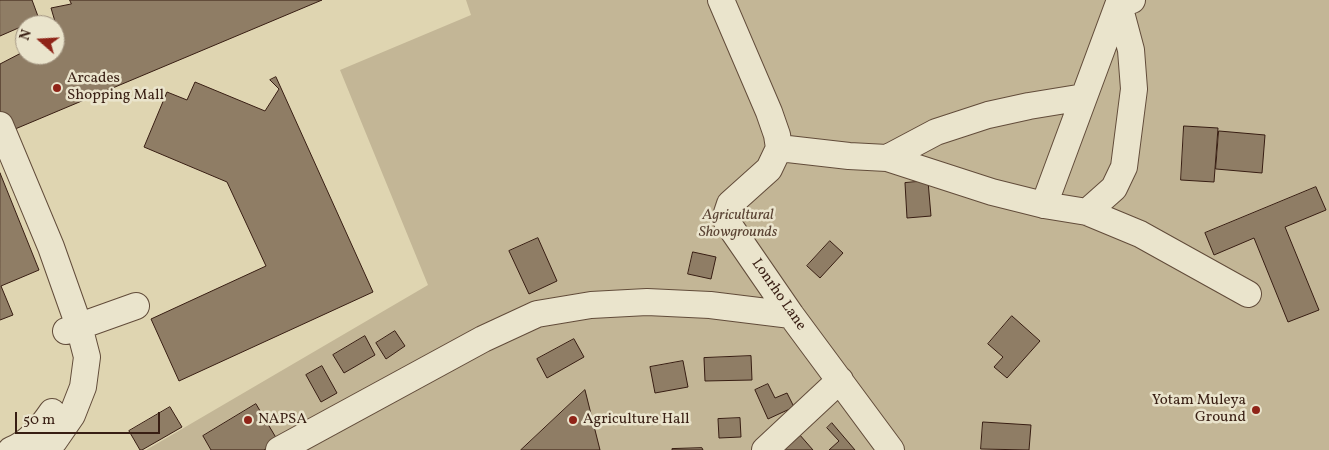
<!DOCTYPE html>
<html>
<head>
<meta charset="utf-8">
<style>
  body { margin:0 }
  #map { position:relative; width:1329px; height:450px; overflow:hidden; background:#dfd5b1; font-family:Vollkorn,serif }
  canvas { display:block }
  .north { position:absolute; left:15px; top:15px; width:50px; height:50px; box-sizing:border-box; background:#eae4cc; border:1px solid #a39582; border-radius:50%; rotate:289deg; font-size:14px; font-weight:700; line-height:20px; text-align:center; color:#381e13 }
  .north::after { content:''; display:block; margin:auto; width:18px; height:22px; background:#8f2418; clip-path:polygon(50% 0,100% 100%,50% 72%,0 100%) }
  .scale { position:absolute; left:15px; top:412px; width:145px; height:22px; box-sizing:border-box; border:2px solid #381e13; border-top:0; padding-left:6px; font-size:15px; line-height:18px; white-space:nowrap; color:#381e13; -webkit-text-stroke:4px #eae4cc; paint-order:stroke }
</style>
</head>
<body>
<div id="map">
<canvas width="1329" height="450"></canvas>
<div class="north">N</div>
<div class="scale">50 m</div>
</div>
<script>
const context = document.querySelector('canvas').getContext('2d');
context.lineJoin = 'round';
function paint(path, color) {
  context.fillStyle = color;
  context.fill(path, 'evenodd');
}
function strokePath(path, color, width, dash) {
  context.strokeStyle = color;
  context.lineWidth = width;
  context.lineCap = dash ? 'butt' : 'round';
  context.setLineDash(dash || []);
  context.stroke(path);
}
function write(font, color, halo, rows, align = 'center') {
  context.font = font + ' Vollkorn,serif';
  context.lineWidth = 5;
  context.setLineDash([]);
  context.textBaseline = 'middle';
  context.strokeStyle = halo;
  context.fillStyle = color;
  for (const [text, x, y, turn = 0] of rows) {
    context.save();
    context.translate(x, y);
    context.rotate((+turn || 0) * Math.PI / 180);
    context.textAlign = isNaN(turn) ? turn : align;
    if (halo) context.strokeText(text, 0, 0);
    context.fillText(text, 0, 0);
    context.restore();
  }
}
const green = new Path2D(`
  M466,0H1329V450H146L428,285L340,70L471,15Z`);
const building = new Path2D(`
  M0,0H32L39,19L0,36Z
  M70,0H322L8,132L0,112V64L25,51V55H55V37L59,35L51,8L71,4Z
  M276,77L373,292L179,381L151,319L266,266L227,182L144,147L167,92L187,100L195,82L265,111L279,89L270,80Z
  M1184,126L1218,128L1214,182L1181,180Z
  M1219,131L1265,135L1262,173L1216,169Z
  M0,173L39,270L1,286L13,315L0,320Z
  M928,181L931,216L907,218L905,183Z
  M1316,187L1326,210L1285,227L1319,310L1288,322L1254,238L1214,255L1205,233Z
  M538,238L557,281L529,294L509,251Z
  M830,241L843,253L820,278L807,266Z
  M693,252L716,257L711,279L688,274Z
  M1012,316L1040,341L1007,378L994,367L1003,357L988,344Z
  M395,331L405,346L386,359L376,343Z
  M365,336L375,355L344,373L333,355Z
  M574,339L584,357L547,378L537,359Z
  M751,356L752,380L705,381L704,358Z
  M683,361L688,387L655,393L650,367Z
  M322,366L337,393L321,402L306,375Z
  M768,384L775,398L787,393L794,407L768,419L755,390Z
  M585,390L600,450H521Z
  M256,404L278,441L264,450H211L203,436Z
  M170,407L182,427L142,450H140L129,431Z
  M740,418L741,437L719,438L718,419Z
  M983,422L1031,425L1029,450L981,449Z
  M832,423L855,450H829L839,441L827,428Z
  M799,434L813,450H781Z
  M702,448L703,450H672V449Z`);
const minor = new Path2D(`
  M721,0L769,112L777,135L779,148L769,169L730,204L727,213V222L791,315L891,450
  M0,125L51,247L79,326L87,357L83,387L72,415L54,441L44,450
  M779,148L849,156L887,158L936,132L988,115L1029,106L1084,97
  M887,158L992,192L1044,205L1087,212L1140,234L1248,294
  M1044,205L1120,0
  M1087,212L1114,188L1124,167L1134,89L1131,50L1119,5L1132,0
  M66,331L136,306
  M11,450C29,443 41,428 52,412
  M279,450L483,339L537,314L591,305L647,302L710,305L791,315
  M765,450L840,380`);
const markers = [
  [57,88,5,"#8f2418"],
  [1256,410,5,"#8f2418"],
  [248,420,5,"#8f2418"],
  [573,420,5,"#8f2418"]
];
const poiNames = [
  ["Arcades",67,79],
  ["Shopping Mall",67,96],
  ["Yotam Muleya",1246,401,"right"],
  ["Ground",1246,418,"right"],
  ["NAPSA",258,420],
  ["Agriculture Hall",583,420]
];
const parkNames = [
  ["Agricultural",738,216],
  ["Showgrounds",738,233]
];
const streetNames = [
  ["Lonrho Lane",778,295,55]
];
paint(green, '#c3b696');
paint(building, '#8f7d65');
strokePath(building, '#381e13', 1);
strokePath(minor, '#624c3a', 28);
strokePath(minor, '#eae4cc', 26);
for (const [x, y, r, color] of markers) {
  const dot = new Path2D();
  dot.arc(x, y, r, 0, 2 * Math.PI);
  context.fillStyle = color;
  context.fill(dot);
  strokePath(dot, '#eae4cc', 2);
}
write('15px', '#381e13', '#eae4cc', poiNames, 'left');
write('italic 15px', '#5b4434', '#eae4cc', parkNames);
write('15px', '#381e13', '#eae4cc', streetNames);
</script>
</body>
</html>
